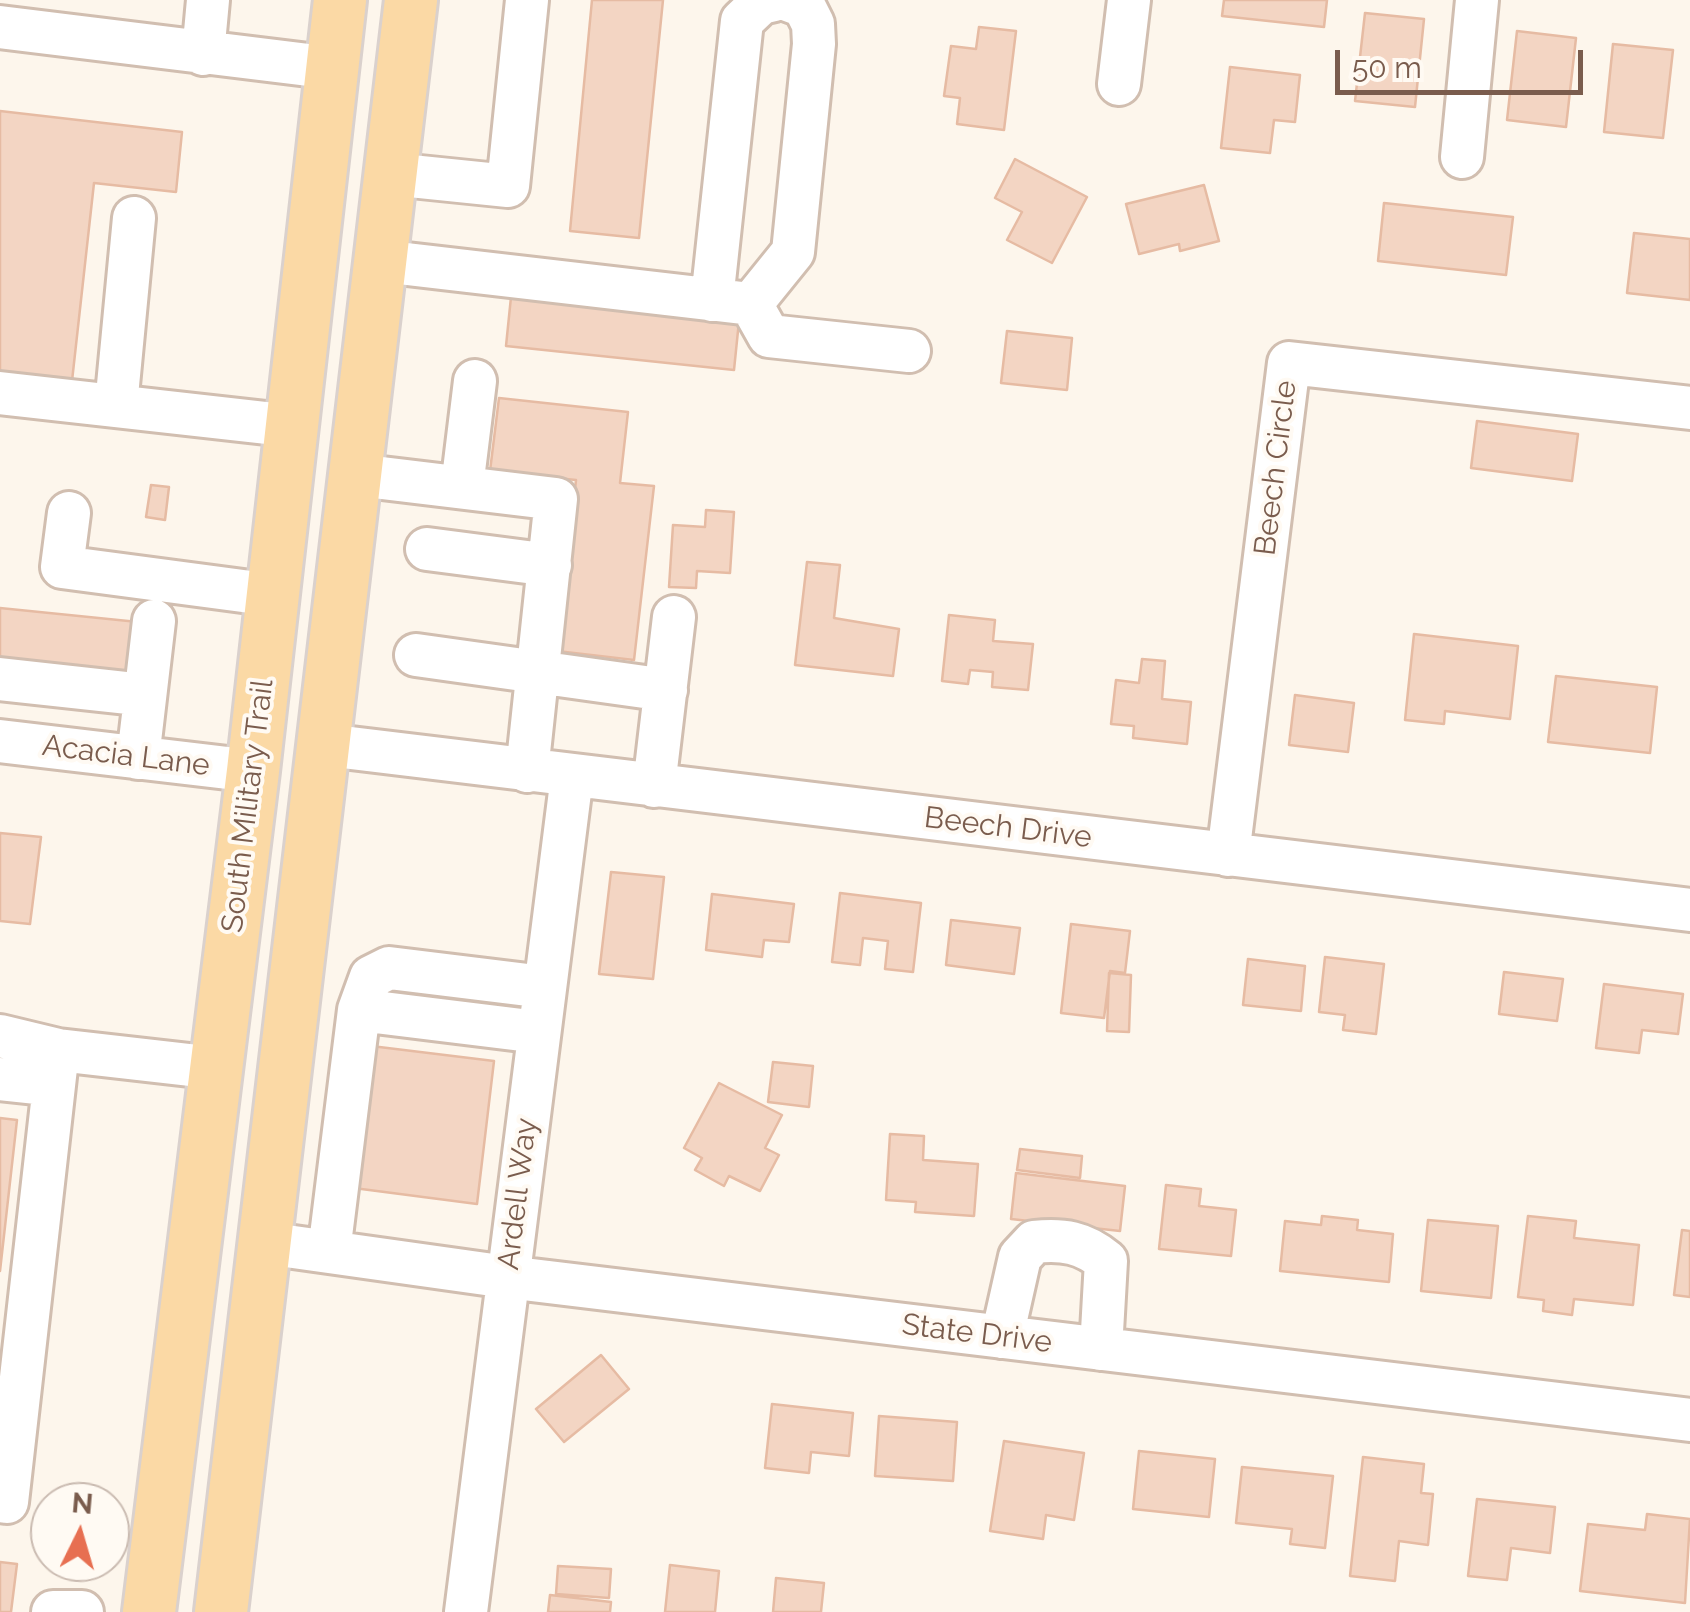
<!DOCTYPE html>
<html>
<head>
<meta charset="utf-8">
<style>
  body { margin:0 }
  #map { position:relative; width:1690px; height:1612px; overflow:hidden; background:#fdf6ec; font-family:Raleway,sans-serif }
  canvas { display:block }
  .north { position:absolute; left:30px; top:1482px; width:100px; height:100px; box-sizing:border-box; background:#fffaf3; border:2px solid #cabbb1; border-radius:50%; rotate:5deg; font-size:28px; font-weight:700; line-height:40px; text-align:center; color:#7a5c4d }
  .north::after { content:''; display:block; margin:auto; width:35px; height:45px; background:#e76f51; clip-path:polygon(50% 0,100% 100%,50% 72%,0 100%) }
  .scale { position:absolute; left:1335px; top:50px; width:248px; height:45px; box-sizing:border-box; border:5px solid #7a5c4d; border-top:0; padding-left:12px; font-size:30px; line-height:35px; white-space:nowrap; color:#7a5c4d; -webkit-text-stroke:8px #fffaf3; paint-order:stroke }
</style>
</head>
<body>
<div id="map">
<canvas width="1690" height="1612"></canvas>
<div class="north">N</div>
<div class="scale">50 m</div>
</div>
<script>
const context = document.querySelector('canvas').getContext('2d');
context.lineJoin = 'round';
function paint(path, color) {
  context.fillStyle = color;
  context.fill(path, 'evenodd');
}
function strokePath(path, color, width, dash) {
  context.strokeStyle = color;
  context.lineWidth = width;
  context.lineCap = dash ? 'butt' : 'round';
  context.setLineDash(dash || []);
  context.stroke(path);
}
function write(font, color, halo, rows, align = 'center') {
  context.font = font + ' Raleway,sans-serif';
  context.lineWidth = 8;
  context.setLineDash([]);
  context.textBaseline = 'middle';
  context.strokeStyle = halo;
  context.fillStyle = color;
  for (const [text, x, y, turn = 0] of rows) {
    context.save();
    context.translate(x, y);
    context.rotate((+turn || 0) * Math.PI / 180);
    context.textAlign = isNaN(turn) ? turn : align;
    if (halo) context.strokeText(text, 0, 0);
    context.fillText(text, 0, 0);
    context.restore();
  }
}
const building = new Path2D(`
  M592,0H663L639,238L570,231Z
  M1224,0H1327L1324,27L1222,16Z
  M1365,13L1424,19L1415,107L1355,101Z
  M979,27L1016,31L1004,130L957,124L960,98L944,96L951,46L976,49Z
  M1517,31L1576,38L1566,127L1507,120Z
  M1613,44L1673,50L1663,138L1604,132Z
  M1230,67L1300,75L1295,122L1274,120L1270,153L1221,148Z
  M0,111L182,132L176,192L94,183L71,390L0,382Z
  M1015,159L1087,197L1052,263L1007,240L1022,212L995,198Z
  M1204,185L1219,241L1180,251L1179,244L1139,254L1126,204Z
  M1384,203L1513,217L1506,275L1378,261Z
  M1634,233L1690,239V300L1627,293Z
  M511,297L739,321L734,370L506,346Z
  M1007,331L1072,338L1067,390L1001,383Z
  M499,398L628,412L620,483L654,486L634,660L557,651L576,480L490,471Z
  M1477,421L1578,434L1572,481L1471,468Z
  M151,485L169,487L165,520L146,517Z
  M706,510L734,512L730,573L697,571L696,588L669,587L673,525L705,527Z
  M807,562L840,565L834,618L899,629L893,676L795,665Z
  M0,608L138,622L133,672L0,658Z
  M949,615L995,620L993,641L1033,644L1028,690L992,687L993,672L970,670L968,684L942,681Z
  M1414,634L1518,646L1510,719L1445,711L1444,724L1405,720Z
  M1142,659L1165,661L1162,699L1191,702L1187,744L1133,738L1134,726L1111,724L1116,680L1139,683Z
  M1556,676L1657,687L1650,753L1548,742Z
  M1295,695L1354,703L1348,752L1289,745Z
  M0,833L41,837L30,924L0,921Z
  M611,872L664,877L653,979L599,974Z
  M840,893L921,903L913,972L885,969L888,941L863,938L860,965L832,962Z
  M712,894L794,904L789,942L764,940L762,957L706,950Z
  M951,920L1020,928L1014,974L946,965Z
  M1071,924L1130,931L1125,973L1110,971L1104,1018L1061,1013Z
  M1325,957L1384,964L1376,1034L1343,1030L1345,1015L1319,1012Z
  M1248,959L1305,966L1301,1011L1243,1005Z
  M1504,972L1563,979L1557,1021L1499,1014Z
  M1109,973L1131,975L1129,1032L1107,1031Z
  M1604,984L1683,994L1678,1034L1642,1030L1639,1053L1596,1048Z
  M363,1045L494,1061L477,1204L346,1187Z
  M773,1062L813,1066L809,1107L768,1102Z
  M719,1083L782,1115L765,1148L779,1155L760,1191L729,1176L724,1186L695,1170L702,1158L684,1148Z
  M0,1118L17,1120L0,1271Z
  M890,1134L924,1136L923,1160L978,1164L974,1216L915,1212L916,1202L886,1200Z
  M1020,1149L1082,1156L1080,1178L1017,1170Z
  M1016,1173L1125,1186L1120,1231L1011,1219Z
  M1166,1185L1201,1189L1199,1206L1236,1210L1231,1256L1159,1249Z
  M1322,1216L1358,1220L1357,1230L1393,1234L1389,1282L1280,1271L1285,1221L1321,1225Z
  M1528,1216L1576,1221L1574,1238L1639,1245L1633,1305L1574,1299L1572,1315L1543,1311L1544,1300L1518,1297Z
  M1428,1220L1498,1226L1491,1298L1421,1291Z
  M1682,1230L1690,1231V1297L1674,1295Z
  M601,1355L629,1389L564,1442L536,1409Z
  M772,1404L853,1413L849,1456L811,1452L809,1473L765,1468Z
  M879,1416L957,1422L953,1481L875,1476Z
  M1004,1441L1084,1453L1074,1520L1046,1515L1043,1539L990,1531Z
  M1139,1451L1215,1459L1209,1517L1133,1509Z
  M1363,1457L1424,1464L1421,1493L1433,1494L1428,1545L1399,1541L1395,1581L1350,1576Z
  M1242,1467L1333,1476L1325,1548L1290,1544L1292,1529L1236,1523Z
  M1477,1499L1555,1507L1550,1553L1511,1548L1507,1580L1468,1576Z
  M1647,1514L1690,1519L1685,1603L1580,1591L1588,1524L1645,1530Z
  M0,1562L17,1564L11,1612H0Z
  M670,1565L719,1571L715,1612H665Z
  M558,1566L611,1569L609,1598L556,1594Z
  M776,1578L824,1583L821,1612H773Z
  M550,1595L611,1602L610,1612H548Z`);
const minor = new Path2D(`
  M0,27L333,68
  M203,54L208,0
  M1119,84L1129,0
  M1462,157L1477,0
  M391,174L508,186L527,0
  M381,261L751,304L769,336L909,351
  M712,300L742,21L761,3L774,0
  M751,304L793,252L814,44L813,24L804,6L788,0
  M0,393L293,426
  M116,406L134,218
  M357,475L556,499L527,771
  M462,487L475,381
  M69,513L62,567L273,595
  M427,549L550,565
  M416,655L666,690
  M0,679L145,695
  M0,741L253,771
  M326,745L1690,910
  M138,758L154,621
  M654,786L674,617
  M1228,855L1289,363L1690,408
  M359,1010L538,1032
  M0,1036L58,1050L7,1502L0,1501
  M58,1050L216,1068
  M0,1079L54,1085
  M265,1243L507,1277L1690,1420
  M329,1252L359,1010L371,977L389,968L544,987
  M1002,1337L1020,1257L1034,1242C1063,1239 1083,1242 1106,1261L1101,1349
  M53,1612H82
  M466,1612L572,776`);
const major = new Path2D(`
  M149,1612L253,771L340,0
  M221,1612L411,0`);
const streetNames = [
  ["Beech Circle",1276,468,-83],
  ["Acacia Lane",126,756,7],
  ["South Military Trail",248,806,-83],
  ["Beech Drive",1008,828,7],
  ["Ardell Way",518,1194,-83],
  ["State Drive",977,1334,7]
];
paint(building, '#f3d5c3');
strokePath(building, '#e6bba3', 2.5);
strokePath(minor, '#d1beb0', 48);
strokePath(major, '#dad1cd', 58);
strokePath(minor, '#fff', 42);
strokePath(major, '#fbd9a5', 52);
write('30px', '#7a5c4d', '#fffaf3', streetNames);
</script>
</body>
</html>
